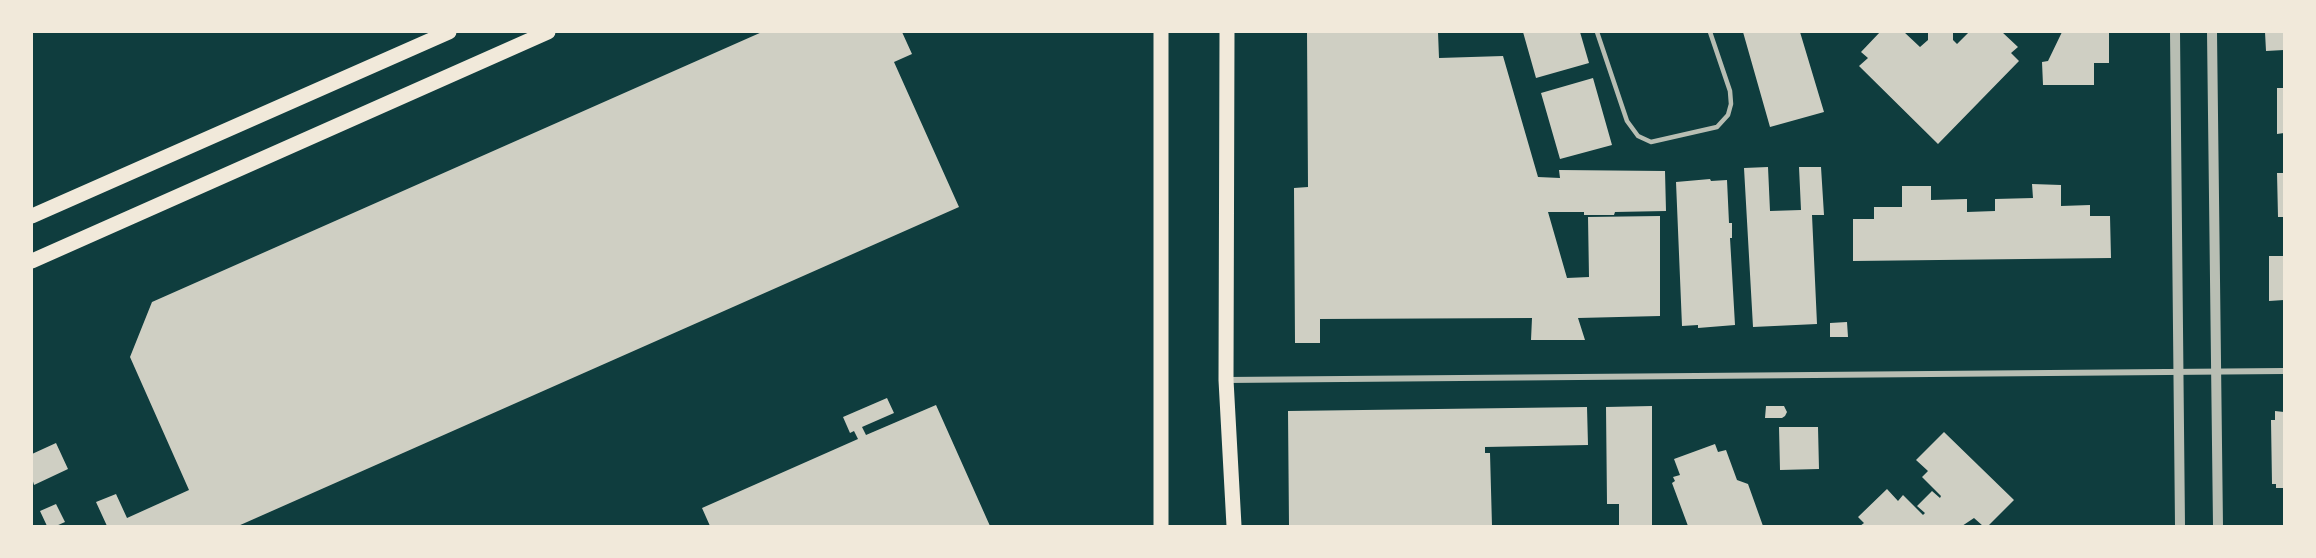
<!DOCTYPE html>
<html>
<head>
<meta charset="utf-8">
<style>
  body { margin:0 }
  #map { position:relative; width:2316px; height:558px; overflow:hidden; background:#0f3d3e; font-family:"PT Sans",sans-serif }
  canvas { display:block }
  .frame { position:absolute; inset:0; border:33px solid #f1e9da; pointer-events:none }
</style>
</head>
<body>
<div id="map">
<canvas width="2316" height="558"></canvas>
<div class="frame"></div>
</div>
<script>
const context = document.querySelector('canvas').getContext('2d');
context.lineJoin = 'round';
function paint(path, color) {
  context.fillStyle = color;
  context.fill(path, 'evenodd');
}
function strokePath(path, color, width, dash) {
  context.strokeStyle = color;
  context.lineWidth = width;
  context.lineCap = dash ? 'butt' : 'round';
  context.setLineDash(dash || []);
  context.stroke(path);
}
const building = new Path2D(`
  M762,32H902L912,54L894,62L959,207L238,526H107L96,502L116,494L127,518L189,490L130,357L152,302Z
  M1307,32H1438L1439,58L1503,56L1538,177L1560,178L1559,170L1665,171L1666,211L1615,212L1614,215H1584V212H1548L1567,278L1589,277L1588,217L1660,216V316L1578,318L1585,340H1531L1532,318L1320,319V343H1295L1294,188L1308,187Z
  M1523,32H1580L1589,63L1536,78Z
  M1743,32H1800L1824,112L1770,127Z
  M1880,32H1904L1920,47L1928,40V32H1953V40L1957,44L1969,32H2002L2018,47L2011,53L2019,61L1938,144L1859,66L1868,58L1861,52Z
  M2062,32H2109V63H2094V85H2043L2042,62L2048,61Z
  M2265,32H2284V50L2266,51Z
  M1593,78L1612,145L1560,159L1541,93Z
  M2277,88H2284V133L2277,134Z
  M1768,167L1770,211L1801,210L1799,167H1821L1824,215H1812L1817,324L1753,327L1744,168Z
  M2277,173H2284V217H2278Z
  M1710,179L1711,181L1727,180L1729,223H1732V238H1730L1735,325L1698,328V325L1682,326L1676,182Z
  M2032,184L2061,185V206L2090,205V216H2110L2111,258L1853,261V219H1874V207H1902V186H1931V200L1967,199V212L1995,211V199L2033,198Z
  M2269,256H2284V300L2269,301Z
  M1847,322L1848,337H1830V323Z
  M887,398L894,413L862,427L866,435L936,405L990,526H710L702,508L858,439L854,431L850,433L843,417Z
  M1652,406V526H1619V504H1607L1606,407Z
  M1766,406H1784L1787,412L1785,416L1782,418H1765Z
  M1587,407L1588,445L1485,447V453H1490L1492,526H1289L1288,411Z
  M2275,411L2284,412V488H2276V484H2272L2271,420H2275Z
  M1779,427H1818L1819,469L1780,470Z
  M1944,432L2014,500L1988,526H1983L1974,518L1962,526H1860L1864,523L1858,517L1887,489L1898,501L1903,495L1923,515L1925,513L1917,506L1932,491L1940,498L1941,496L1922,477L1928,471L1916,460Z
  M56,443L68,469L34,485L32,478V454Z
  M1715,444L1718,452L1726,450L1737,480L1748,484L1763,526H1688L1672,483L1675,481L1673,477L1680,475L1674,459Z
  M56,504L65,522L56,526H47L40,511Z`);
const service = new Path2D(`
  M1597,32L1627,121L1638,136L1651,142L1717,127L1728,115L1731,104L1730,91L1710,32`);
const minor = new Path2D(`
  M1226,380L2284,371`);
const tertiary = new Path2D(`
  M2175,32L2180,526
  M2212,32L2218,526`);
const primary = new Path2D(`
  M1161,32V526
  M1227,32L1226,380L1234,526
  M32,216L449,32
  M32,261L548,32`);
paint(building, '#cfcfc3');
strokePath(service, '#b8beb3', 4.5);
strokePath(minor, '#b8beb3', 6);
strokePath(tertiary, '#b8beb3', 10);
strokePath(primary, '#f1e9da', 15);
</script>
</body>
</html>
